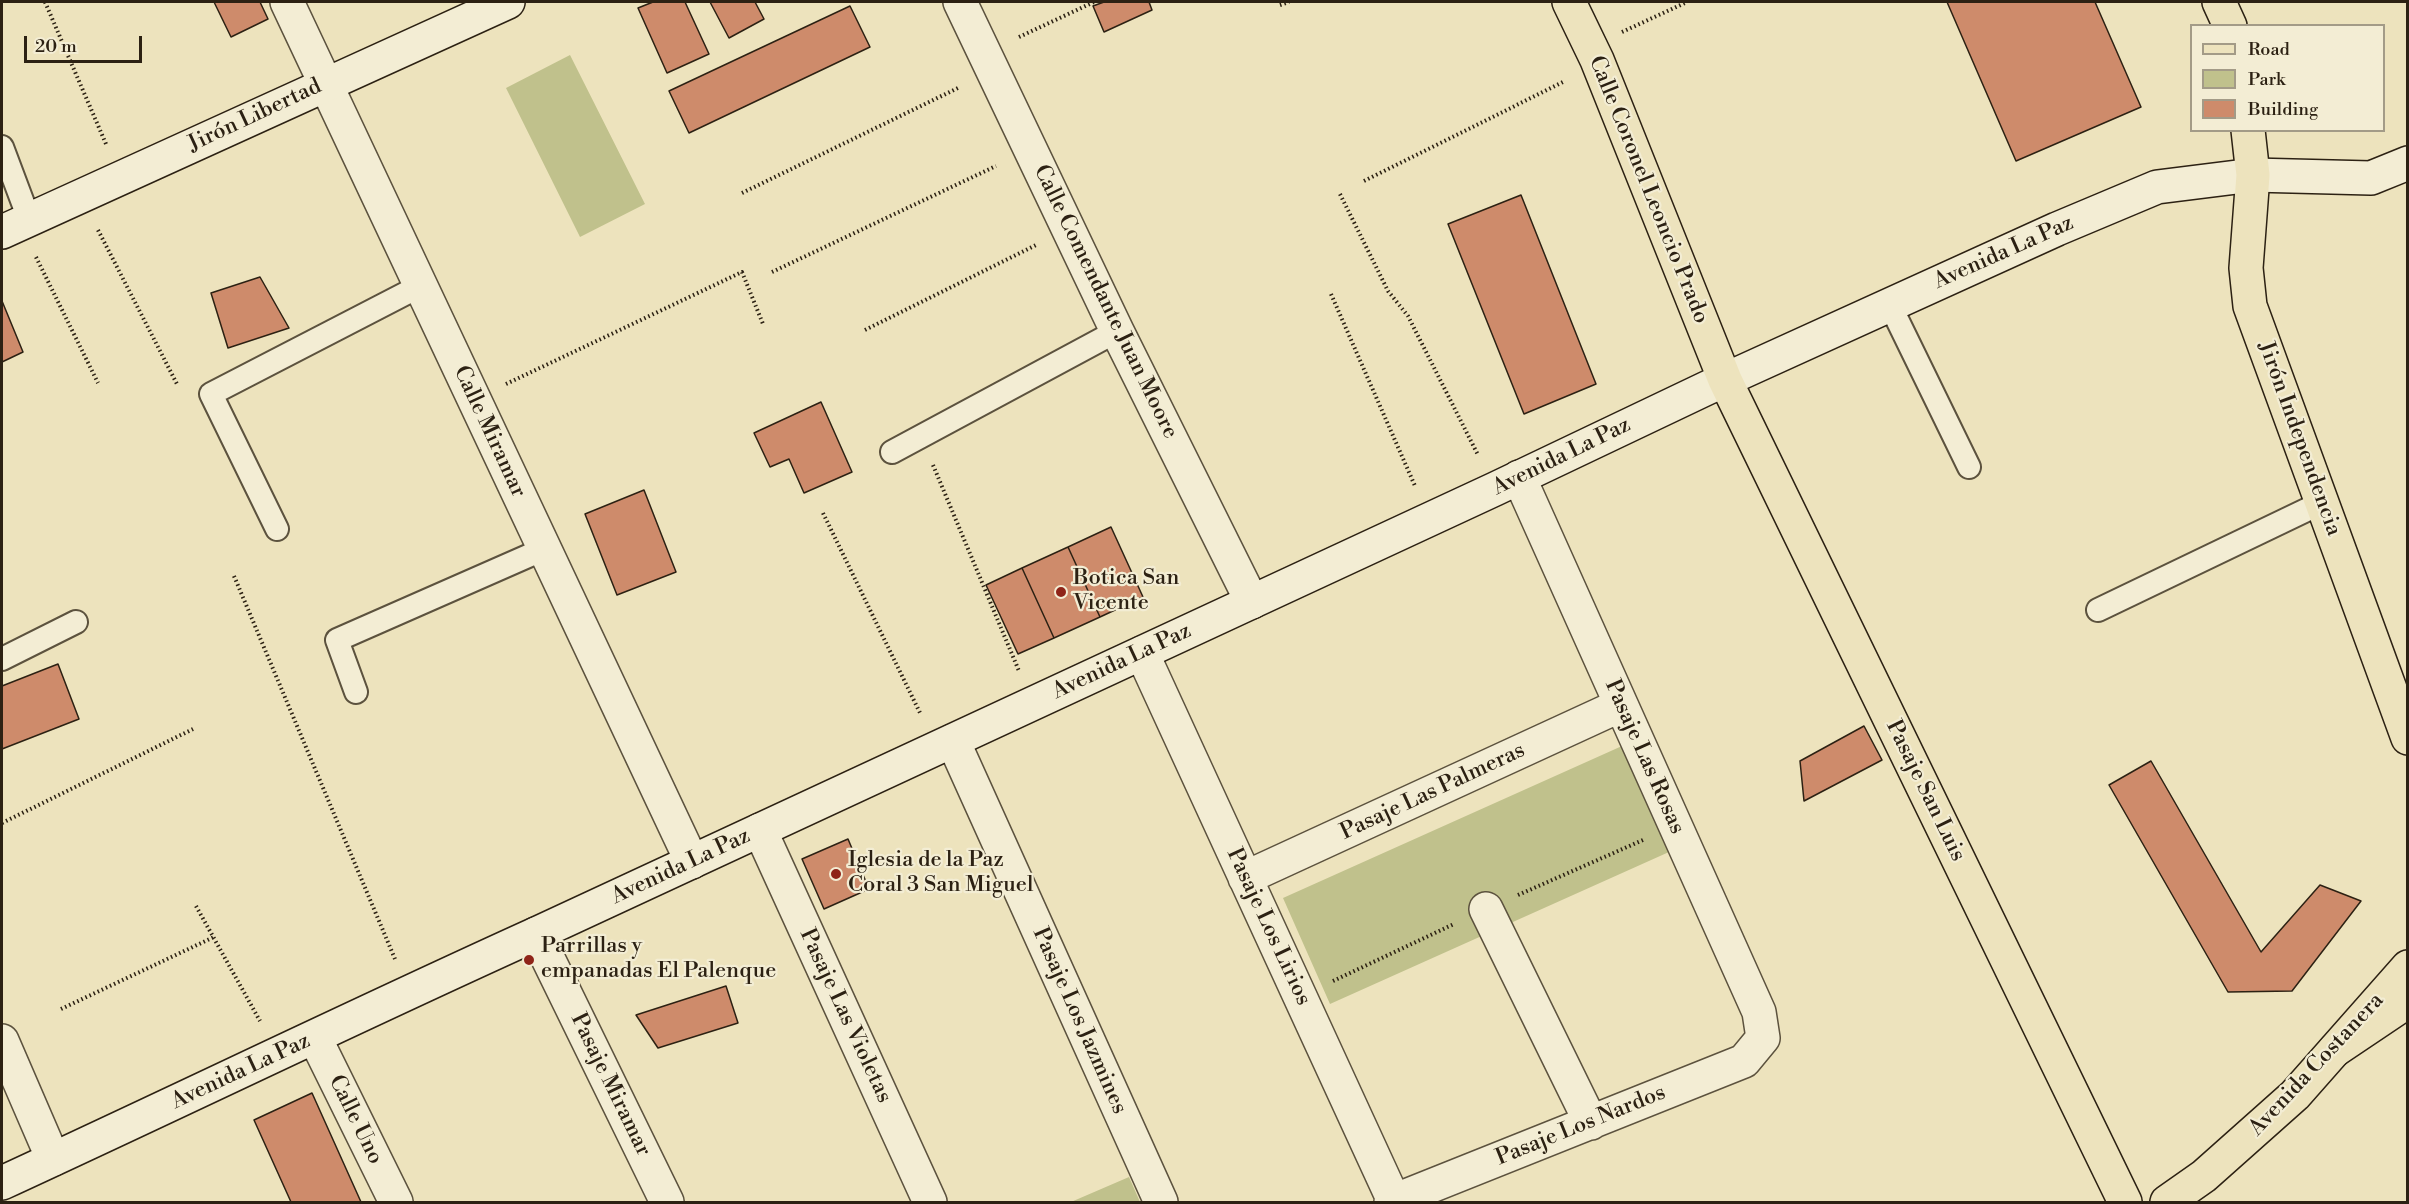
<!DOCTYPE html>
<html>
<head>
<meta charset="utf-8">
<style>
  body { margin:0 }
  #map { position:relative; width:2409px; height:1204px; overflow:hidden; background:#ede3bd; font-family:"Libre Bodoni",serif }
  canvas { display:block }
  .frame { position:absolute; inset:0; border:3px solid #2c2113; pointer-events:none }
  .legend { position:absolute; left:2190px; top:24px; width:195px; height:108px; box-sizing:border-box; background:#f3edd4; border:2px solid #a39b87; margin:0; padding:8px 10px; list-style:none; font-size:18px; color:#2c2113 }
  .legend li { display:flex; align-items:center; gap:12px; height:30px }
  .legend b { width:30px; border:2px solid #a39b87 }
  .scale { position:absolute; left:24px; top:36px; width:118px; height:27px; box-sizing:border-box; border:3px solid #2c2113; border-top:0; padding-left:8px; font-size:18px; line-height:21px; white-space:nowrap; color:#2c2113; -webkit-text-stroke:4px #f3edd4; paint-order:stroke }
</style>
</head>
<body>
<div id="map">
<canvas width="2409" height="1204"></canvas>
<div class="frame"></div>
<ul class="legend">
<li><b style="height:8px;background:#ede3bd"></b>Road</li>
<li><b style="height:16px;background:#c0c18c"></b>Park</li>
<li><b style="height:16px;background:#ce8b6b"></b>Building</li>
</ul>
<div class="scale">20 m</div>
</div>
<script>
const context = document.querySelector('canvas').getContext('2d');
context.lineJoin = 'round';
function paint(path, color) {
  context.fillStyle = color;
  context.fill(path, 'evenodd');
}
function strokePath(path, color, width, dash) {
  context.strokeStyle = color;
  context.lineWidth = width;
  context.lineCap = dash ? 'butt' : 'round';
  context.setLineDash(dash || []);
  context.stroke(path);
}
function write(font, color, halo, rows, align = 'center') {
  context.font = font + ' "Libre Bodoni",serif';
  context.lineWidth = 4.5;
  context.setLineDash([]);
  context.textBaseline = 'middle';
  context.strokeStyle = halo;
  context.fillStyle = color;
  for (const [text, x, y, turn = 0] of rows) {
    context.save();
    context.translate(x, y);
    context.rotate((+turn || 0) * Math.PI / 180);
    context.textAlign = isNaN(turn) ? turn : align;
    if (halo) context.strokeText(text, 0, 0);
    context.fillText(text, 0, 0);
    context.restore();
  }
}
const green = new Path2D(`
  M570,55L645,204L580,237L506,88Z
  M1622,746L1669,852L1330,1004L1283,898Z
  M1129,1177L1140,1202H1071Z`);
const building = new Path2D(`
  M214,2H260L268,19L231,37Z
  M653,2H685L709,54L667,73L638,8Z
  M710,2H755L764,19L729,38Z
  M1104,2H1149L1152,10L1104,32L1093,6Z
  M1947,2H2095L2141,107L2016,161Z
  M850,6L870,47L689,133L669,91Z
  M1521,195L1596,384L1524,414L1448,224Z
  M260,277L289,328L228,348L211,293Z
  M2,301L23,352L2,362Z
  M821,402L852,472L804,493L789,459L770,467L754,433Z
  M644,490L676,572L617,595L585,514Z
  M1111,527L1143,597L1100,617L1068,547Z
  M1068,547L1100,617L1054,638L1022,568Z
  M1022,568L1054,638L1018,654L986,585Z
  M58,664L79,719L2,749V686Z
  M1864,726L1882,760L1804,801L1800,761Z
  M2151,761L2261,952L2320,885L2361,901L2292,991L2228,992L2109,785Z
  M848,839L869,889L824,909L802,859Z
  M726,986L738,1023L658,1048L636,1015Z
  M312,1093L361,1202H291L254,1120Z`);
const path = new Path2D(`
  M45,2L106,144
  M1280,5L1289,2
  M1622,32L1687,2
  M1019,37L1094,2
  M1364,181L1565,81
  M742,193L960,87
  M1340,194L1388,291L1408,316L1478,455
  M98,230L177,384
  M36,257L98,383
  M772,272L996,166
  M1331,294L1415,486
  M865,330L1036,245
  M506,384L742,272L763,324
  M933,465L1019,671
  M823,513L921,715
  M234,576L395,959
  M2,823L193,729
  M1518,895L1643,840
  M196,906L260,1021
  M1333,981L1454,924
  M61,1009L214,937`);
const lane = new Path2D(`
  M2,147L29,219
  M1890,305L1969,467
  M892,452L1117,331
  M277,529L211,394L420,286
  M2098,610L2323,502
  M2,659L76,622
  M356,692L337,640L544,549`);
const street = new Path2D(`
  M287,2L692,862
  M960,2L1117,331L1252,602
  M1142,653L1394,1201
  M953,741L1161,1202
  M760,830L930,1202
  M1245,878L1621,705
  M1486,909L1591,1123
  M536,934L667,1202
  M315,1038L396,1202
  M2,1041L53,1159
  M1391,1202L1744,1061L1763,1038L1759,1012L1519,477`);
const secondary = new Path2D(`
  M2,232L508,2
  M2,1183C180,1101 357,1015 536,934L1495,489L1707,388L2057,229L2157,187L2253,175L2371,178L2408,163`);
const primary = new Path2D(`
  M1569,2L1597,60L1725,380L2125,1202
  M2219,2L2230,26
  M2248,130L2253,175L2246,268L2250,306L2408,738
  M2167,1202L2204,1176L2295,1095L2408,967`);
const highway = new Path2D(`
  M2335,1050L2408,1001`);
const markers = [
  [1061,592,6,"#8f2418"],
  [836,874,6,"#8f2418"],
  [529,960,6,"#8f2418"]
];
const streetNames = [
  ["Jirón Libertad",255,116,-25],
  ["Calle Coronel Leoncio Prado",1648,190,68],
  ["Avenida La Paz",2004,253,-24],
  ["Calle Comendante Juan Moore",1105,302,64],
  ["Calle Miramar",489,432,65],
  ["Jirón Independencia",2299,439,70],
  ["Avenida La Paz",1562,457,-26],
  ["Avenida La Paz",1122,662,-25],
  ["Pasaje Las Rosas",1644,757,66],
  ["Pasaje San Luis",1925,791,64],
  ["Pasaje Las Palmeras",1433,792,-25],
  ["Avenida La Paz",681,867,-25],
  ["Pasaje Los Lirios",1268,927,65],
  ["Pasaje Las Violetas",845,1016,65],
  ["Pasaje Los Jazmines",1079,1021,66],
  ["Avenida Costanera",2317,1065,-47],
  ["Avenida La Paz",241,1072,-25],
  ["Pasaje Miramar",610,1085,64],
  ["Calle Uno",355,1120,64],
  ["Pasaje Los Nardos",1581,1126,-22]
];
const poiNames = [
  ["Botica San",1073,579],
  ["Vicente",1073,604],
  ["Iglesia de la Paz",848,861],
  ["Coral 3 San Miguel",848,886],
  ["Parrillas y",541,947],
  ["empanadas El Palenque",541,972]
];
paint(green, '#c0c18c');
paint(building, '#ce8b6b');
strokePath(building, '#2c2113', 1.5);
strokePath(lane, '#5c523e', 26);
strokePath(street, '#5c523e', 36);
strokePath(secondary, '#2c2113', 36);
strokePath(primary, '#2c2113', 36);
strokePath(highway, '#2c2113', 36);
strokePath(path, '#2c2113', 4, [1.5, 3]);
strokePath(lane, '#f3edd4', 22);
strokePath(street, '#f3edd4', 33);
strokePath(secondary, '#f3edd4', 33);
strokePath(primary, '#ede3bd', 33);
strokePath(highway, '#ede3bd', 33);
for (const [x, y, r, color] of markers) {
  const dot = new Path2D();
  dot.arc(x, y, r, 0, 2 * Math.PI);
  context.fillStyle = color;
  context.fill(dot);
  strokePath(dot, '#f3edd4', 2);
}
write('22px', '#2c2113', '#f3edd4', streetNames);
write('22px', '#2c2113', '#f3edd4', poiNames, 'left');
</script>
</body>
</html>
